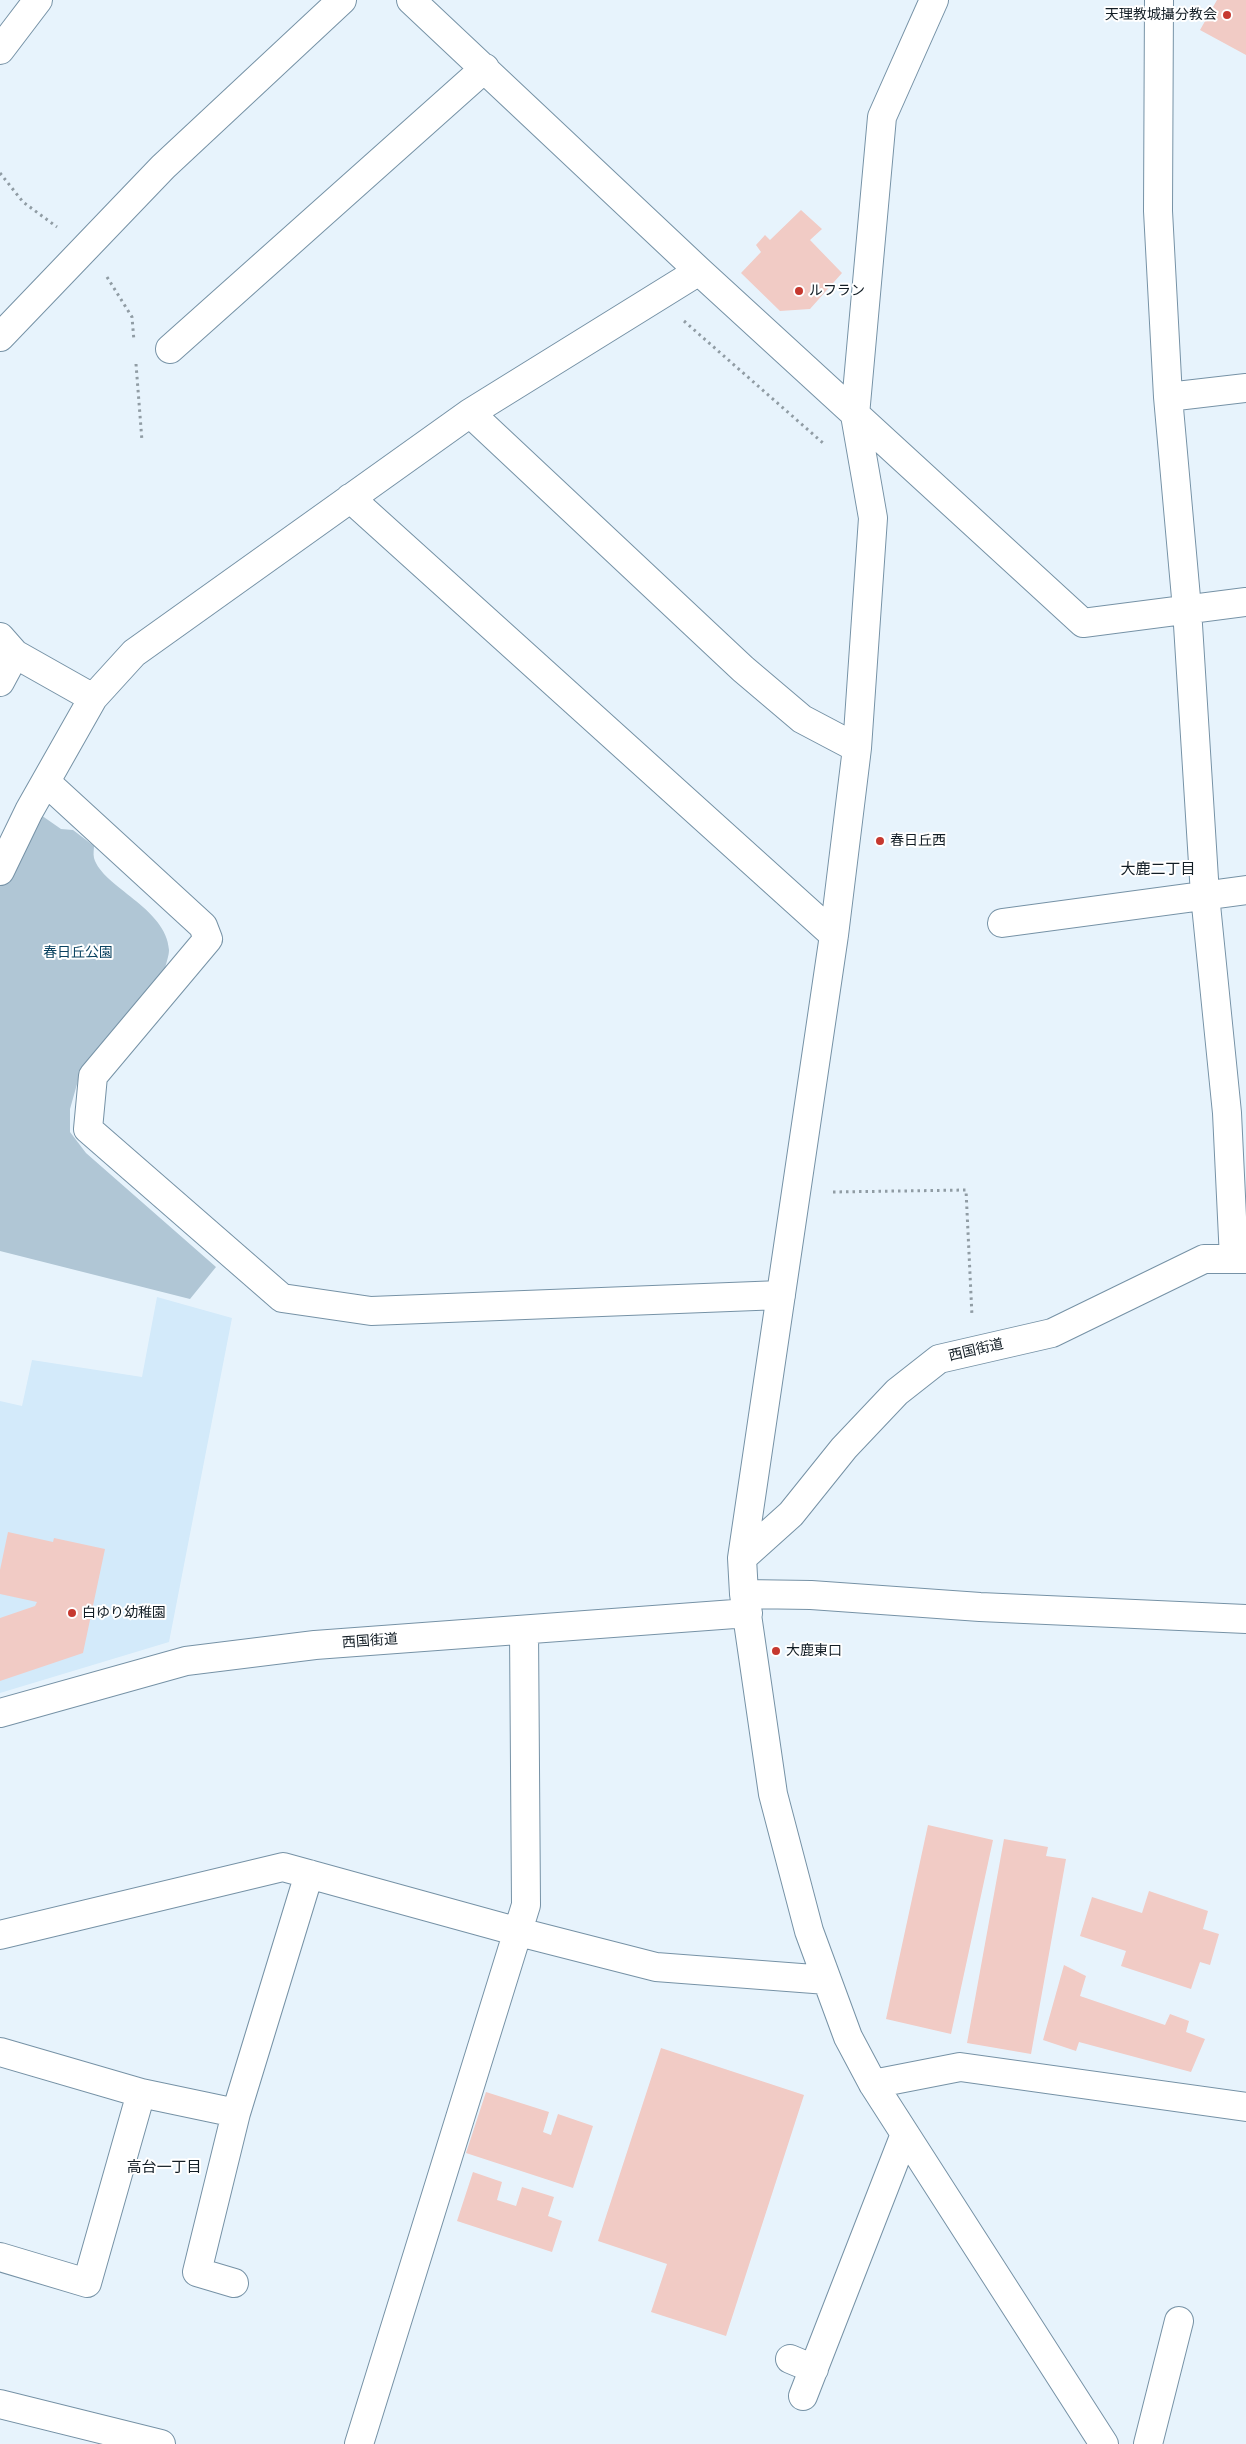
<!DOCTYPE html>
<html>
<head>
<meta charset="utf-8">
<style>
  body { margin:0 }
  canvas { display:block; background:#e7f3fc }
</style>
</head>
<body>
<canvas width="1246" height="2444"></canvas>
<script>
const context = document.querySelector('canvas').getContext('2d');
context.lineJoin = 'round';
function paint(path, color) {
  context.fillStyle = color;
  context.fill(path, 'evenodd');
}
function strokePath(path, color, width, dash) {
  context.strokeStyle = color;
  context.lineWidth = width;
  context.lineCap = dash ? 'butt' : 'round';
  context.setLineDash(dash || []);
  context.stroke(path);
}
function write(font, color, halo, rows, align = 'center') {
  context.font = font + ' Quicksand,"Noto Sans JP",sans-serif';
  context.lineWidth = 4;
  context.setLineDash([]);
  context.textBaseline = 'middle';
  context.strokeStyle = halo;
  context.fillStyle = color;
  for (const [text, x, y, turn = 0] of rows) {
    context.save();
    context.translate(x, y);
    context.rotate((+turn || 0) * Math.PI / 180);
    context.textAlign = isNaN(turn) ? turn : align;
    if (halo) context.strokeText(text, 0, 0);
    context.fillText(text, 0, 0);
    context.restore();
  }
}
const built = new Path2D(`
  M157,1297L232,1318L169,1642L0,1693V1401L22,1406L32,1360L142,1377Z`);
const green = new Path2D(`
  M38,813L61,829L73,830L94,846C94,849 93,854 94,858C102,887 167,908 169,950C169,956 166,963 165,969L79,1077L70,1109V1132L86,1153L216,1267L190,1299L0,1251V882Z`);
const building = new Path2D(`
  M1217,0H1246V55L1200,30Z
  M801,210L822,229L810,240L842,273L810,309L780,311L741,273L761,252L756,245L765,235L770,240Z
  M8,1532L53,1542L54,1538L105,1549L83,1653L0,1681V1618L35,1606L37,1602L0,1594V1570Z
  M928,1825L993,1840L951,2034L886,2019Z
  M1004,1839L1048,1847L1046,1856L1066,1859L1031,2054L967,2043Z
  M1149,1891L1208,1911L1203,1929L1219,1934L1210,1965L1200,1962L1191,1989L1121,1966L1126,1951L1080,1936L1092,1897L1142,1913Z
  M1064,1965L1086,1976L1080,1996L1165,2025L1170,2014L1189,2021L1186,2032L1205,2039L1191,2072L1079,2042L1076,2051L1043,2040Z
  M661,2048L804,2095L726,2336L651,2312L667,2264L598,2241Z
  M486,2092L549,2112L543,2132L551,2135L558,2114L593,2126L573,2188L466,2153Z
  M473,2172L502,2182L497,2200L516,2206L522,2187L554,2197L548,2216L562,2221L552,2252L457,2221Z`);
const path = new Path2D(`
  M0,173L23,202L57,227
  M107,277L132,317L134,341
  M684,321L823,443
  M136,364L142,441
  M833,1192L966,1190L972,1316`);
const minor = new Path2D(`
  M411,0L699,271L1083,623L1246,602
  M934,0L882,117L855,415L873,518L857,748L834,935L742,1558L744,1594L773,1794L809,1931L848,2037L873,2084L1104,2444
  M1159,0L1158,211L1168,397L1187,609L1205,895L1227,1113L1234,1259
  M0,50L38,0
  M0,337L163,167L342,0
  M170,349L485,68
  M1168,397L1246,388
  M470,413L743,669L802,719L857,748
  M350,498L834,935
  M0,637L15,654L93,698
  M0,682L15,654
  M46,782L203,926L208,939L93,1076L88,1129L282,1298L371,1311L781,1295
  M0,871L29,811L93,698L134,653L470,413L699,271
  M1002,923L1246,890
  M742,1558L791,1514L844,1448L897,1392L939,1359L1052,1333L1204,1259H1246
  M744,1594L811,1595L980,1607L1246,1619
  M0,1713L186,1661L315,1645L748,1613
  M0,1935L283,1867L519,1932L656,1967L827,1980
  M0,2052L141,2093L236,2113
  M873,2084L960,2067L1246,2107
  M0,2257L87,2283L141,2093
  M234,2283L197,2272L236,2113L309,1874
  M790,2359L814,2369
  M803,2396L905,2134
  M0,2404L161,2444
  M359,2444L526,1905L524,1630
  M1148,2444L1179,2321`);
const markers = [
  [1227,15,5,"#c6382f"],
  [799,291,5,"#c6382f"],
  [880,841,5,"#c6382f"],
  [72,1613,5,"#c6382f"],
  [776,1651,5,"#c6382f"]
];
const poiNames = [
  ["天理教城攝分教会",1217,15,"right"],
  ["ルフラン",809,291],
  ["春日丘西",890,841],
  ["白ゆり幼稚園",82,1613],
  ["大鹿東口",786,1651]
];
const parkNames = [
  ["春日丘公園",78,953]
];
const streetNames = [
  ["西国街道",976,1350,-13],
  ["西国街道",370,1641,-4]
];
const neighbourhoodNames = [
  ["大鹿二丁目",1158,869],
  ["高台一丁目",164,2167]
];
paint(built, '#d3eafa');
paint(green, '#b0c6d5');
paint(building, '#f1cbc5');
strokePath(minor, '#7692a6', 30);
strokePath(path, '#909ca4', 3, [2.5, 4]);
strokePath(minor, '#fff', 28);
for (const [x, y, r, color] of markers) {
  const dot = new Path2D();
  dot.arc(x, y, r, 0, 2 * Math.PI);
  context.fillStyle = color;
  context.fill(dot);
  strokePath(dot, '#fff', 2);
}
write('14px', '#121d25', '#fff', poiNames, 'left');
write('14px', '#094260', '#fff', parkNames);
write('14px', '#121d25', '#fff', streetNames);
write('15px', '#121d25', '#fff', neighbourhoodNames);
</script>
</body>
</html>
